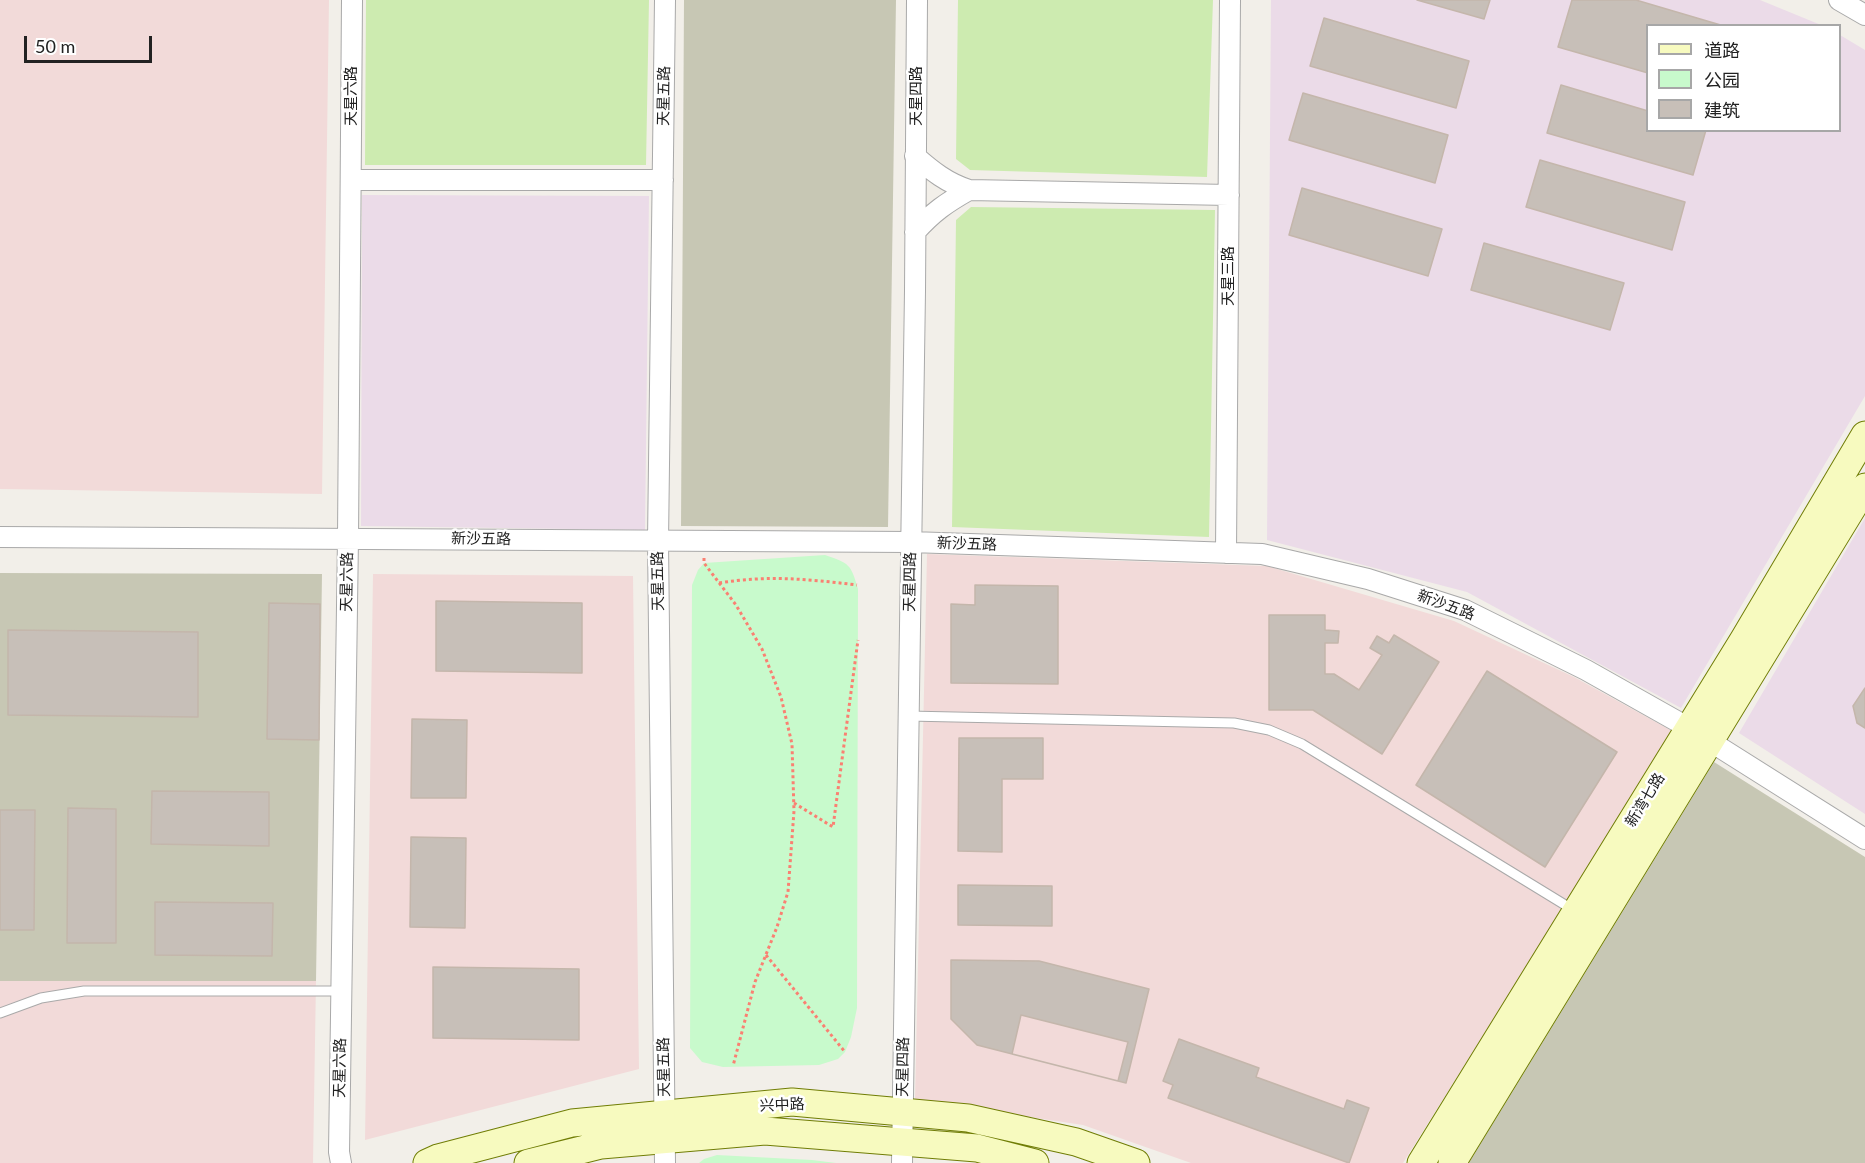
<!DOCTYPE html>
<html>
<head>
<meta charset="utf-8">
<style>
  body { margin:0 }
  #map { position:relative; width:1865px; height:1163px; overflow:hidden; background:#f2efe9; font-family:Lato,"Noto Sans SC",sans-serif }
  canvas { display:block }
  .legend { position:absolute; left:1646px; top:24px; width:195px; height:108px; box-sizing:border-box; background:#fff; border:2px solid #a7a7a7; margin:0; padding:8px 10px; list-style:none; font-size:18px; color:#222 }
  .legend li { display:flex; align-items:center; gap:12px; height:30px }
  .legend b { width:30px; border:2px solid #a7a7a7 }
  .scale { position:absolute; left:24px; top:36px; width:128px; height:27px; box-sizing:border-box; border:3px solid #222; border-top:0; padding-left:8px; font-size:18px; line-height:21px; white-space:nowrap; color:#222; -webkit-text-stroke:4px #fff; paint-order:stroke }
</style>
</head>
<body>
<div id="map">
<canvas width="1865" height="1163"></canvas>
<ul class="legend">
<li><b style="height:8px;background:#f7fabf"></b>道路</li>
<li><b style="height:16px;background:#c8facc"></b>公园</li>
<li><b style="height:16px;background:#c7bfb8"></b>建筑</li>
</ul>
<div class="scale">50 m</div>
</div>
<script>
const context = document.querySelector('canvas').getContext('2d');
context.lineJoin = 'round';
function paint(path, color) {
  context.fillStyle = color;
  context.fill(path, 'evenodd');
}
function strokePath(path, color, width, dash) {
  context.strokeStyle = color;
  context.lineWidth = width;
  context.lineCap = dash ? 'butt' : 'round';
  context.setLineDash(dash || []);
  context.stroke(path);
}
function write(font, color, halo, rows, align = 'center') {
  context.font = font + ' Lato,"Noto Sans SC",sans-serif';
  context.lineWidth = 5;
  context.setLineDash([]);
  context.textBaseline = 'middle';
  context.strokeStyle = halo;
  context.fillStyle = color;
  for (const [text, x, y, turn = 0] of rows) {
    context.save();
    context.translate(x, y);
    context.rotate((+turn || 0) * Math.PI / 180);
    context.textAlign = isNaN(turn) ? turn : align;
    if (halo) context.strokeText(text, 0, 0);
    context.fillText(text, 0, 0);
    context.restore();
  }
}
const commercial = new Path2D(`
  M0,0H329L322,494L0,489Z
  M927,554L1267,566L1454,621L1574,677L1674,732L1403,1163H1191L1083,1125L915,1100Z
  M373,574L633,576L639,1069L365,1140Z
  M0,981H316L313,1163H0Z`);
const industrial = new Path2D(`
  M1271,0H1760L1821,25L1648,26V130H1840V35L1865,50V396L1681,708L1467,592L1267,540Z
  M362,195L649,196L645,530L361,526Z
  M1865,518V814L1739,733Z`);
const construction = new Path2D(`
  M684,0H896L888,527L681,526Z
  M0,573L322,574L316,981H0Z
  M1714,762L1865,857V1163H1469Z`);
const grass = new Path2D(`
  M366,0H649L646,165H365Z
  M958,0H1213L1207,177L970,170L956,159Z
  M971,207L1215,210L1209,537L952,527L956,220Z`);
const park = new Path2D(`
  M825,555C849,563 851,564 858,589L857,1008L851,1037L845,1052L838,1059L819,1065L723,1067L702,1062L690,1048L692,585L698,570L704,563Z
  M717,1155L812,1160L836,1163H699L704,1159Z`);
const building = new Path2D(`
  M1417,0H1490L1484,19Z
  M1572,0H1636L1724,26H1648V73L1558,47Z
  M1324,18L1469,61L1456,108L1310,66Z
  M1561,85L1648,111V130H1706L1693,175L1547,133Z
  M1303,93L1448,135L1435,183L1289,140Z
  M1540,160L1685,202L1672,250L1526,207Z
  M1302,188L1442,229L1428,276L1289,235Z
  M1484,243L1624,283L1610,330L1471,290Z
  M975,585L1058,586V684L951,683V604L975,605Z
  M436,601L582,603V673L436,671Z
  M269,603L320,604L319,740L267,739Z
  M1269,615H1325V630L1339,631L1338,643H1325V674H1334L1359,690L1382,655L1370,648L1377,636L1389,643L1394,635L1439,662L1382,754L1313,710H1269Z
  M8,630L198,632V717L8,715Z
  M1487,671L1617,752L1545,867L1416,785Z
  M1865,688V728L1857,723L1853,706Z
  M412,719L467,720L466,798H411Z
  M959,738H1043V779H1002V852L958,851Z
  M152,791L269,792V846L151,844Z
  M68,808L116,809V943H67Z
  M0,810H35L34,930H0Z
  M411,837L466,838L465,928L410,927Z
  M958,885L1052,886V926L958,925Z
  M155,902L273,903L272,956L155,955Z
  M951,960L1039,961L1149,989L1126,1083L977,1045L951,1019Z
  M433,967L579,969V1040L433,1038Z
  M1021,1015L1128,1042L1118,1081L1012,1054Z
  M1179,1039L1259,1068L1256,1077L1344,1109L1347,1100L1369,1108L1349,1163L1168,1098L1173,1085L1163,1081Z`);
const path = new Path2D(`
  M704,558V563L736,605L762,649L781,697L792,744L794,811L788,892L777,927L755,982L733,1066
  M719,583C769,575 807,579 857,585
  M794,803L833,827L858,640
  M766,955L845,1052`);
const lane = new Path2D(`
  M908,716L1234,723L1269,730L1302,744L1575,911
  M0,1013L41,998L84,991H341`);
const street = new Path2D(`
  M1839,0L1865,15
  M351,180H663
  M969,190L1229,195
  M915,232C933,212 946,203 969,190C947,183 932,171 915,156
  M0,537L911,542L1262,554L1368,579L1465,610L1586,670L1689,728L1865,839
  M1226,553L1230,0
  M341,1163L339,1152L348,538L352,0
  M665,1163L658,541L665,0
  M902,1163L915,291L917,0`);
const secondary = new Path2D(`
  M427,1163L438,1158L572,1123L792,1102L968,1118L1076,1142L1136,1163
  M528,1163L601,1145L765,1131L977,1148L1035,1163
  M1421,1163L1744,639L1865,435
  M1452,1163L1865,487`);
const streetNames = [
  ["天星六路",351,96,-90],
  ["天星五路",664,96,-89],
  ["天星四路",916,96,-90],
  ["天星三路",1228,276,-90],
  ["新沙五路",481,539,1],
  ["新沙五路",967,544,2],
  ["天星五路",658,581,-91],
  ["天星六路",347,582,-89],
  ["天星四路",910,582,-89],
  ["新沙五路",1446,605,20],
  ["新湾七路",1645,800,-58],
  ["天星五路",664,1067,-91],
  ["天星四路",903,1067,-89],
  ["天星六路",340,1068,-89],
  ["兴中路",782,1105,-2]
];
paint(commercial, '#f2dad9');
paint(industrial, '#ebdbe8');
paint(construction, '#c7c7b4');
paint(grass, '#cdebb0');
paint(park, '#c8facc');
paint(building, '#c7bfb8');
strokePath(building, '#c4b6ab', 1.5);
strokePath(lane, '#a9a9a9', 11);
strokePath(street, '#a9a9a9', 22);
strokePath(secondary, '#707d05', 29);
strokePath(path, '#fa8072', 3, [3, 3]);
strokePath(lane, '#fff', 9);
strokePath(street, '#fff', 20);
strokePath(secondary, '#f7fabf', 27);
write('15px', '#222', '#fff', streetNames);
</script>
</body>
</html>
